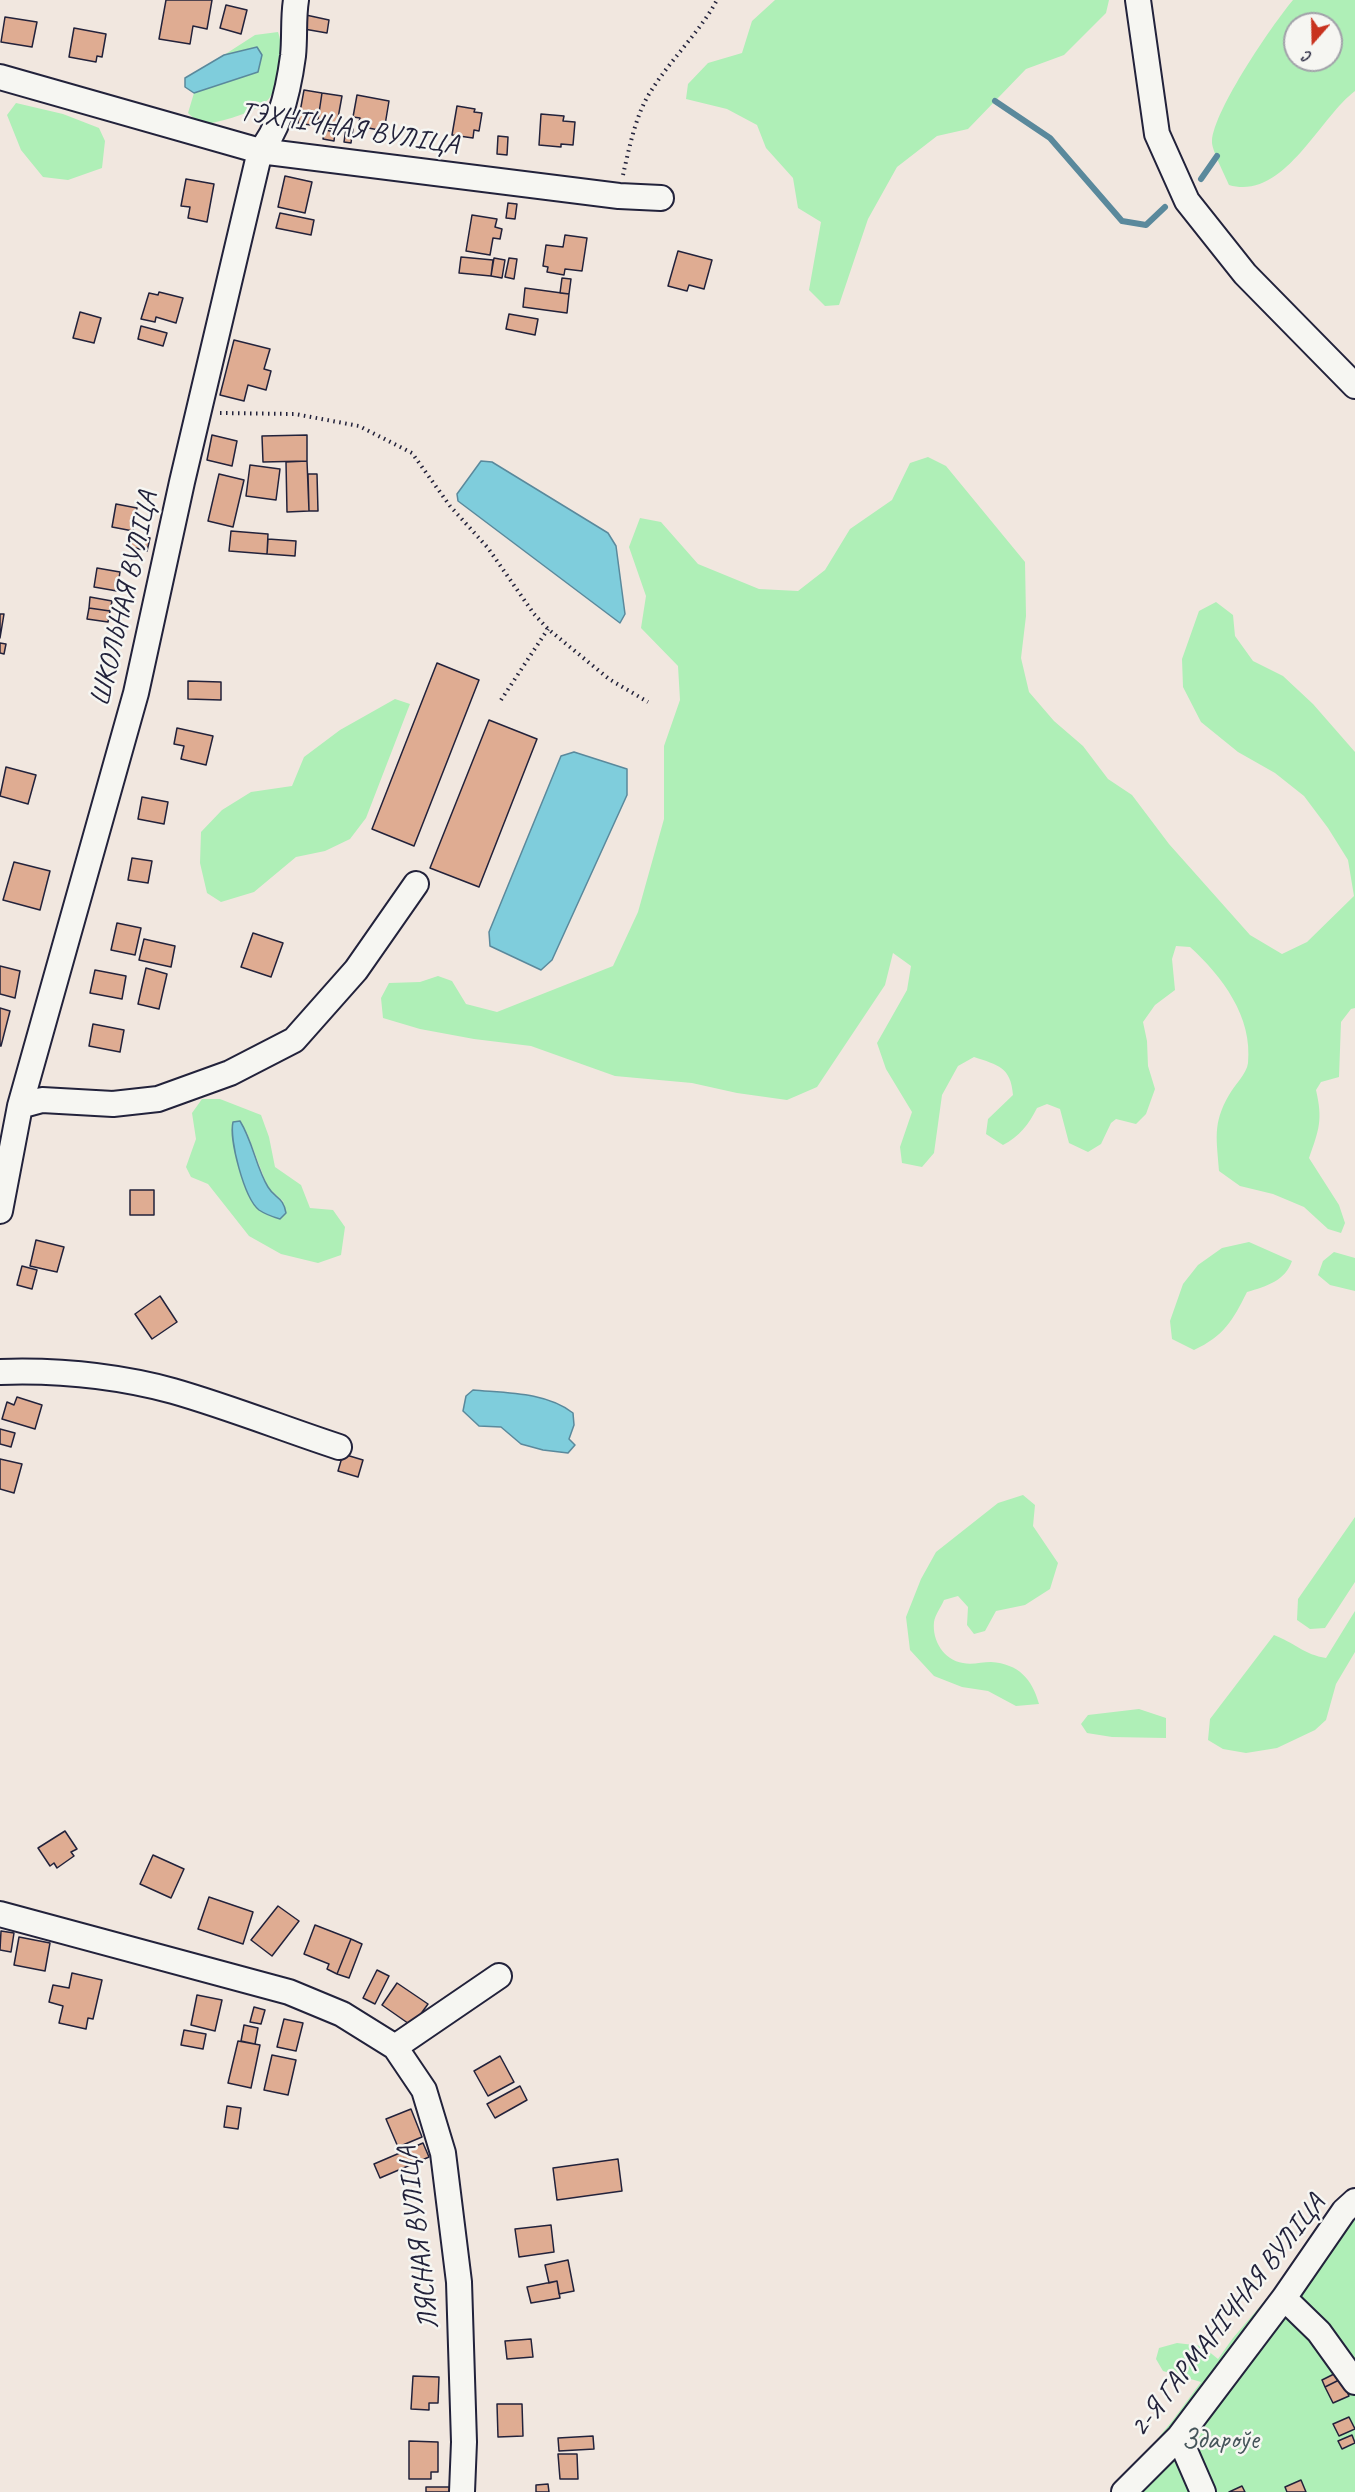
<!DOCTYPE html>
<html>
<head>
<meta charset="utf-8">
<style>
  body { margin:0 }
  #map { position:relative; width:1355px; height:2492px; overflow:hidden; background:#f1e7df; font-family:Caveat,sans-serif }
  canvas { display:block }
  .north { position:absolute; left:1283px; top:12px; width:60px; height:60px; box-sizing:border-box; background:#f6f6f2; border:2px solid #a1a1a9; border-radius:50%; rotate:200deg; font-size:16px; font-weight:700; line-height:24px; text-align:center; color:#22223b }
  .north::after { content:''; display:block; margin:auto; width:21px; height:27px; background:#c8321e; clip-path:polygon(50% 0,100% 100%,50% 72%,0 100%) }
</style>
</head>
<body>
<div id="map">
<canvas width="1355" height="2492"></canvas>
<div class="north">С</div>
</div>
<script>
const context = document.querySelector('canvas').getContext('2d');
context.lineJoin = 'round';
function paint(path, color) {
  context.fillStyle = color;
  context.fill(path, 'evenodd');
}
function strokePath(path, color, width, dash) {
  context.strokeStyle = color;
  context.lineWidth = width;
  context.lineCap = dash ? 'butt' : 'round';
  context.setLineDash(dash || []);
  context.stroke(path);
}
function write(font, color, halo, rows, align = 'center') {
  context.font = font + ' Caveat,sans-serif';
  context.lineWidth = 5;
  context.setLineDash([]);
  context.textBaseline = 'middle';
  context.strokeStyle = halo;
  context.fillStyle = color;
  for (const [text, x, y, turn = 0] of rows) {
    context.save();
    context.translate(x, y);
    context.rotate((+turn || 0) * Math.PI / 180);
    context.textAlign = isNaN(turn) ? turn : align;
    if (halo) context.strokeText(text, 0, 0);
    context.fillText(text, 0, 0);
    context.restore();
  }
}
const green = new Path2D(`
  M775,0H1109L1106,13L1064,55L1026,69L968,129L937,136L897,167L868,219L839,305L825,306L809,290L821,222L798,208L793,178L766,148L757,125L727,109L686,99L688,84L708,63L742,53L752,21Z
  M1293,0H1355V91C1319,118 1284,201 1229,185C1225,175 1211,149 1212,141C1214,110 1272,25 1293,0ZM1295,24H1331V60H1295Z
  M278,32C285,51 282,92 262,105C249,114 216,123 201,125L188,113L194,93L258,72L256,47L224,55L255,35Z
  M16,103L63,114L99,128L105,141L102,168L68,180L43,177L21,150L7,115Z
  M928,457L946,466L1025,562L1026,616L1021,658L1029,692L1054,721L1083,746L1108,779L1132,795L1169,844L1250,935L1282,954L1307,942L1354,896L1348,860L1328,828L1304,796L1275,773L1238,752L1201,722L1183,687L1182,659L1199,611L1216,602L1233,615L1235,636L1253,661L1283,676L1313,704L1355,752V1008L1351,1009L1341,1022L1339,1077L1321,1082L1316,1090C1323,1120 1319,1130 1309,1158L1339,1205L1345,1223L1341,1233L1328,1229L1304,1207L1273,1194L1240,1186L1219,1171C1217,1140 1212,1124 1229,1095C1234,1086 1247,1073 1248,1063C1253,1017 1222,976 1190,947L1176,946L1172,959L1175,990L1155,1005L1143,1022L1147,1041L1148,1066L1155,1089L1146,1114L1136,1124L1116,1119L1111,1123L1101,1144L1088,1152L1069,1143L1060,1109L1047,1104L1037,1108C1029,1124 1019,1137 1003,1145L986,1134L988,1119L1013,1095C1011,1067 998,1065 974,1057L958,1066L942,1095L934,1153L922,1167L902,1163L900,1147L912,1112L886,1069L877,1043L907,990L911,966L893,953L885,985L817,1087L787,1100L737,1093L692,1083L615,1076L531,1046L474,1039L420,1029L383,1018L381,998L389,983L420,982L438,976L452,981L466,1004L497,1012L613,966L638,912L664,819V746L680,700L678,666L641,628L646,596L629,547L640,518L661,522L698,564L759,589L798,591L825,570L850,529L892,500L910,463Z
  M395,699L410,704L366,818L350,839L325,851L296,857L254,892L221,902L207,893L200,863L201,832L222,810L251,792L292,786L304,757L340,730Z
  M202,1099H220L261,1115L269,1137L275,1167L301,1185L310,1208L333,1210L345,1227L341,1255L318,1263L281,1254L249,1236L208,1184L191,1177L186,1167L196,1139L192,1113ZM247,1133L268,1188L284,1202L247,1192Z
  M1249,1242L1292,1261C1285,1281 1267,1286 1247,1292C1233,1320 1224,1336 1194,1350L1172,1339L1170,1321L1183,1284L1198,1265L1222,1248Z
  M1334,1252L1355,1258V1291L1330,1285L1318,1275L1323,1261Z
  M1023,1495L1035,1505L1033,1526L1058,1563L1050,1589L1025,1605L996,1611L985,1631L974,1634L967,1625L968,1607L958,1596L944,1600C941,1607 935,1615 934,1622C932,1641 944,1660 963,1663C972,1665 982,1662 991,1662C1019,1664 1032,1679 1039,1704L1016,1706L988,1691L962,1687L934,1676L910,1650L906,1617L921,1579L936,1552L998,1503Z
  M1355,1517V1582L1325,1628L1310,1629L1297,1620L1298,1599Z
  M1355,1611V1652L1336,1684L1326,1720L1315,1730L1277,1748L1246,1753L1223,1749L1208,1740L1210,1719L1274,1635C1293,1642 1305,1655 1326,1658Z
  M1139,1709L1166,1718V1738L1112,1737L1087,1733L1081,1724L1088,1715Z
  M1355,2195V2492H1114L1173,2420L1201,2382L1163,2371L1156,2359L1159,2348L1177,2343L1202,2346L1218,2359L1233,2338Z`);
const water = new Path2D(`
  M257,47L262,55L258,72L194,93L185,87V78L224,55Z
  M481,461L492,462L608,533L616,546L625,614L620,623L458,501L457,494Z
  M574,752L627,769V795L552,960L541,970L490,946L489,932L561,756Z
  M240,1121C253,1142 256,1167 268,1187C275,1199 283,1196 286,1213L280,1219C273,1217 265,1214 259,1210C244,1198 229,1139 233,1122Z
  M473,1390C506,1393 546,1392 573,1413L574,1425L569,1439L575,1445L568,1453L543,1450L521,1444L501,1427L479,1426L463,1411L466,1396Z`);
const stream = new Path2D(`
  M995,101L1050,138L1122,221L1146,225L1165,207
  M1201,179L1217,156`);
const building = new Path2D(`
  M166,0H212L207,29L193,26L190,44L159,39Z
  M226,5L247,10L241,34L220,28Z
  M306,15L329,20L327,33L304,29Z
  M5,17L37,22L32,47L1,42Z
  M74,28L106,34L102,57L97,56L96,62L69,57Z
  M304,90L322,93L317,126L298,123Z
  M322,93L342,96L336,129L317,126Z
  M357,95L389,101L384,131L358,126L360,118L353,117Z
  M457,106L475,109L474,112L482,113L479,131L474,130L473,138L452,135Z
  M541,114L564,116L563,121L575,122L573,145L561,144V147L539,145Z
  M346,128L353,129L351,143L344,142Z
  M325,130L335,132L334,141L323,139Z
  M498,136L508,137L507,155L497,154Z
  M285,176L312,182L305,213L278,207Z
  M186,179L214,184L207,222L188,218L190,207L181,206Z
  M508,203L517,204L515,219L506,218Z
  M280,213L314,220L311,235L276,228Z
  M472,215L497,219L495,227L502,229L500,239L493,238L490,255L466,251Z
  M565,235L587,238L582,271L565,269L564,275L547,272L548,267L543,266L546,245L563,247Z
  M678,251L712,260L704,289L689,285L687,291L668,286Z
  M461,257L493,260L491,276L459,273Z
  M494,258L505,260L502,278L491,276Z
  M509,258L517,259L514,279L505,277Z
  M562,278L571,279L569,294L560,293Z
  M525,288L569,294L567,313L523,307Z
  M159,292L183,298L176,323L156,317L155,322L141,319L149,293L158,295Z
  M80,312L101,318L94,343L73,338Z
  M509,314L538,319L535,335L506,329Z
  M141,326L167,333L163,346L138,339Z
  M234,340L270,349L264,369L271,371L266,390L248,385L244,401L220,395Z
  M212,435L237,441L232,466L207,460Z
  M307,435V461L263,462L262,436Z
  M307,461L309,511L287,512L286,462Z
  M250,465L280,469L276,500L246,496Z
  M219,474L244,480L233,527L208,521Z
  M308,474H317L318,511H309Z
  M116,504L137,508L133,531L112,527Z
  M231,531L268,534L267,554L229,551Z
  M131,534L150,538L147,551L128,546Z
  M268,539L296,541L295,556L267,554Z
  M97,568L120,572L117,591L94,587Z
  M90,597L112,601L110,611L89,608Z
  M89,608L110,611L108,622L87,619Z
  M0,614H4L0,638Z
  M0,643L6,644L4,654L0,653Z
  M437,663L479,680L414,846L372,829Z
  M188,681L221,682V700L188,699Z
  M489,720L537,739L479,887L430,868Z
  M177,728L213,736L206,765L181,759L184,746L174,744Z
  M6,767L36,775L28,804L0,796Z
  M142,797L168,802L164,824L138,819Z
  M132,858L152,861L148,883L128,880Z
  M14,862L50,871L40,910L3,900Z
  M117,923L141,928L135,955L111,950Z
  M253,933L283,943L271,977L241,967Z
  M144,939L175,946L171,967L139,960Z
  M0,966L20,971L15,998L0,994Z
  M146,968L167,974L159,1009L138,1004Z
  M95,970L126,976L122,999L90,993Z
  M0,1008L10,1011L1,1046H0Z
  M93,1024L124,1030L120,1052L89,1046Z
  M130,1190H154V1215H130Z
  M36,1240L64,1247L57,1272L30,1266Z
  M22,1266L37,1270L32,1289L17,1285Z
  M160,1296L177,1322L152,1339L135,1314Z
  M17,1397L42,1405L35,1429L2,1419L7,1402L14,1405Z
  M0,1429L15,1433L11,1447L0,1444Z
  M343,1454L363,1460L358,1477L338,1471Z
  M0,1459L22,1464L14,1493L0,1489Z
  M65,1831L77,1849L71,1852L74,1856L57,1868L54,1863L50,1866L38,1848Z
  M153,1855L184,1869L171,1898L140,1884Z
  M209,1897L253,1912L243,1944L198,1929Z
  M278,1906L299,1921L272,1956L251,1940Z
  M315,1925L351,1939L337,1974L327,1969L329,1964L304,1954Z
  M1,1931L14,1933L11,1952L0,1950Z
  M19,1937L50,1943L45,1971L14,1965Z
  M351,1939L362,1944L349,1978L337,1974Z
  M377,1970L389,1976L375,2004L363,1998Z
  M72,1973L102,1980L93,2019L88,2018L86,2029L59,2023L63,2006L49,2002L53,1985L69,1988Z
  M397,1983L428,2004L412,2026L382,2005Z
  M197,1995L222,2000L215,2031L191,2025Z
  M254,2007L265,2010L261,2024L250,2022Z
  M284,2019L303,2023L296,2051L277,2047Z
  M244,2025L258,2028L255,2044L241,2041Z
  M184,2030L206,2034L203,2049L181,2045Z
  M238,2041L260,2045L251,2088L228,2083Z
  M272,2055L296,2060L288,2095L264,2090Z
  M500,2056L514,2082L488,2096L474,2071Z
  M520,2086L527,2100L495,2118L487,2104Z
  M227,2106L241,2108L238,2129L224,2127Z
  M411,2109L422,2137L398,2147L386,2119Z
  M423,2143L429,2157L380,2178L374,2164Z
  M618,2159L622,2191L557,2200L553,2168Z
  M551,2225L554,2252L519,2257L515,2229Z
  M568,2260L574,2291L559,2294L557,2281L549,2283L545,2265Z
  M557,2281L560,2298L531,2303L527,2287Z
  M531,2339L533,2357L507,2359L505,2341Z
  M1338,2372L1341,2379L1325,2387L1322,2380Z
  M413,2376L439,2377L438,2403H429V2410L411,2409Z
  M1341,2379L1349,2396L1333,2403L1325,2387Z
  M497,2404H522L523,2436L498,2437Z
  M1349,2417L1355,2429L1339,2436L1333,2424Z
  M1352,2435L1355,2443L1342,2449L1338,2441Z
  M593,2436L594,2449L559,2451L558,2438Z
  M409,2441L438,2442V2472H431V2479H409Z
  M558,2454H577L578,2479H560Z
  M1301,2480L1306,2492H1287L1285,2487Z
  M548,2484L549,2492H536V2485Z
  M1242,2486L1245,2492H1229Z
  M426,2487H450L449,2492H426Z`);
const path = new Path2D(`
  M623,175C629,149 636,113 651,91C671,59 699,33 717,0
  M220,413L295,414L359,426L412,453L450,506L488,548L534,614L548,629L609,679L648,702
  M501,700L548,629`);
const minor = new Path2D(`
  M1138,0L1157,134L1187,201L1245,274L1355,386
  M0,77L260,151L619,196L661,198
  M20,1106L42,1100L113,1104L158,1099L230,1073L294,1040L356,970L416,884
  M0,1211L20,1106L136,693L182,482L260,151C281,128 289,86 293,56C295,37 293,18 296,0
  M0,1372C58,1370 117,1376 173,1391C229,1407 284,1429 339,1447
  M0,1914L289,1992L342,2014L395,2047L424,2090L443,2153L459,2282L464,2442L462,2492
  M395,2047L499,1976
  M1284,2298L1319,2332L1355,2382
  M1179,2437L1203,2492
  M1124,2492L1179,2437L1284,2298L1344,2211L1355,2201`);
const streetNames = [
  ["ТЭХНІЧНАЯ ВУЛІЦА",349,129,9],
  ["ШКОЛЬНАЯ ВУЛІЦА",125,599,-77],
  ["ЛЯСНАЯ ВУЛІЦА",419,2238,-97],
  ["2-Я ГАРМАНІЧНАЯ ВУЛІЦА",1228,2316,-52]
];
const parkNames = [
  ["Здароўе",1220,2441]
];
paint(green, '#afefb7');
paint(water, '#7fcddc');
strokePath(water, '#5a899c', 1.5);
strokePath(stream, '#5a899c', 6);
paint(building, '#dfac92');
strokePath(building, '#22223b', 1.5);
strokePath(minor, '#22223b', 28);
strokePath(path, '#22223b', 4, [1.5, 4.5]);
strokePath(minor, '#f6f6f2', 24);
write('28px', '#22223b', '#f6f6f2', streetNames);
write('28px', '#45555a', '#f6f6f2', parkNames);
</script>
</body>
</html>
